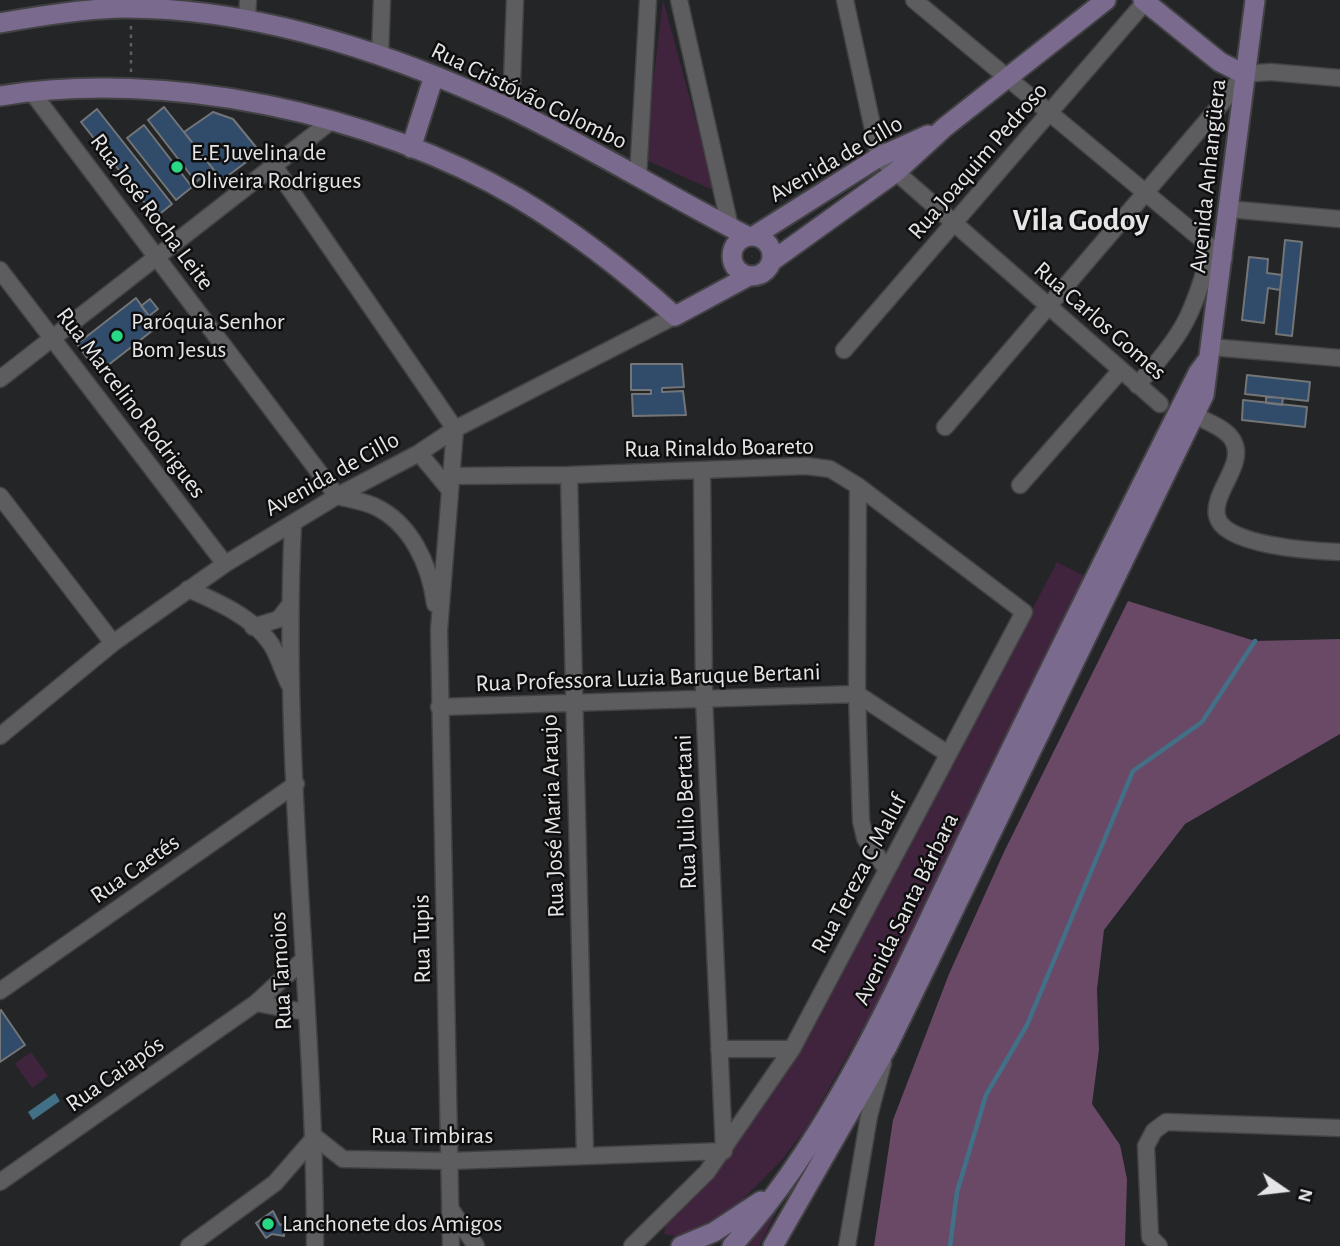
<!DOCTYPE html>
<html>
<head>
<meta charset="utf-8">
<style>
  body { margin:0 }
  #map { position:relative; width:1340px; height:1246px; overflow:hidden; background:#242527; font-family:"Alegreya Sans",sans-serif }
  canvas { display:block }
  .north { position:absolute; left:1249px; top:1155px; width:70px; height:70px; -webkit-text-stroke:5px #0e0e0f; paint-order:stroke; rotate:104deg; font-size:19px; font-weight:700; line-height:28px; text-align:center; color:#e5e5e7 }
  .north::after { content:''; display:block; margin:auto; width:24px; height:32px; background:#e5e5e7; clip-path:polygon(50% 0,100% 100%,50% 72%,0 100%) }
</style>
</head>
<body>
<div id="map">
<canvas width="1340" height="1246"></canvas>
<div class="north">N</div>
</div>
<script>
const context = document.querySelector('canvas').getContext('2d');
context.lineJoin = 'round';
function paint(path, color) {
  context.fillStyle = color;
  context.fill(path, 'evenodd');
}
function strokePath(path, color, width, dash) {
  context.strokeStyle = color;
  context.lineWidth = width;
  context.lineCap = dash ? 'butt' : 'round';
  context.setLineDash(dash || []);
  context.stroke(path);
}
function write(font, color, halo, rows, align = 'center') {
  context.font = font + ' "Alegreya Sans",sans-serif';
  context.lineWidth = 5;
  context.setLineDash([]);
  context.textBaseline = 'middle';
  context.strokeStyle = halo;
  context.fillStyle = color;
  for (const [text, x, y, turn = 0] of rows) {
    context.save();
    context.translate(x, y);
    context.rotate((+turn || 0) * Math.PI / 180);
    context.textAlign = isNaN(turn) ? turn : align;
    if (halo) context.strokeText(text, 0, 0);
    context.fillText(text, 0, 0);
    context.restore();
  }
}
const green = new Path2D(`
  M663,0L715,191L644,159Z
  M1057,562L1094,581L898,966L807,1127L781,1161L725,1217L683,1237L664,1234L666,1217L726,1157L808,1039Z
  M31,1052L48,1076L32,1088L15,1064Z
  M780,1205L759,1246H743Z`);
const forest = new Path2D(`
  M1128,601L1255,641L1340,639V734L1185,824L1104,930L1097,989L1099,1050L1092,1104L1120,1145L1127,1179L1125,1246H874L893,1120L949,974L1004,852Z`);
const water = new Path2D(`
  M55,1093L60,1101L33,1120L28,1112Z`);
const stream = new Path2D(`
  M950,1246L957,1192L986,1095L1027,1025L1133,771L1202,722L1255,641`);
const building = new Path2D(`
  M164,107L213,169L196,182L148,120Z
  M97,109L172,204L156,217L81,122Z
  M213,112L233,119L260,152L222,180L184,132Z
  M144,125L192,187L176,200L127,138Z
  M1285,240L1302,242L1292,336L1276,334Z
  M1249,257L1268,259L1267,273L1282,275L1280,290L1268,288L1264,323L1242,320Z
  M136,298L157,327L98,373L77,344Z
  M150,299L158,309L149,316L141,306Z
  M631,364H682L684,387L662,388V392L683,391L686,415L633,416L632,394H651V390H631Z
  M1247,375L1310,382L1308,401L1245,394Z
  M1266,397L1283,398L1282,405L1266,403Z
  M1243,400L1307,407L1305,427L1242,420Z
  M1,1010L25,1045L0,1062V1011Z
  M273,1211L280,1225L285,1223L284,1236L272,1234L266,1238L256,1223Z`);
const path = new Path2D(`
  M131,72V26`);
const minor = new Path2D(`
  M679,0L730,227
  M845,0L879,157L1160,404
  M914,0L1224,258
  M247,20L248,0
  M380,55L382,0
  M31,91L337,496C349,499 362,501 374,506C411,523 430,565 435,604
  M511,109L515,0
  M274,166L455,429L439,630L451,1246
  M638,177L648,0
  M1228,209L1340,219
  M0,270L225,564
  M1211,347L1340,358
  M844,350L1145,2
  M0,379L330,122
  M1137,385C1184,334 1193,315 1211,249
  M1196,416C1208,422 1225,428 1232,439C1248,463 1212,491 1217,516C1223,546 1313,551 1340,552
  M945,427L1217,109L1244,74L1270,72L1340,78
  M419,453L449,489
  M702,471L704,698L724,1151
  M569,475L585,1155
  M451,476L569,475L806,466L830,469L858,486L1024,612L792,1049L707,1172L632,1246
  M1020,485L1121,370
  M858,486L857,694L861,821L865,838L887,870
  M0,496L113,643
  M293,523C281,764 315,1005 315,1246
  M188,589C216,601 253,617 271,644C278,655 283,672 289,684
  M253,627L279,619L289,606
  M439,707L857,694L948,754
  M0,736L113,643L225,564L337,496L419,453L455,429L675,316
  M0,991L296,784
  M256,1003L305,1012
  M719,1049H792
  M0,1182L256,1003L302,961
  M452,1211L476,1246
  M189,1246L275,1183L315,1137L343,1159L450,1161L724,1151
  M847,1246L869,1116L883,1063
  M1159,1246L1150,1237L1146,1146L1154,1131L1166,1122L1340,1128`);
const major = new Path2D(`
  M1143,0L1220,62L1244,74
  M0,23C39,16 81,9 121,8C255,7 389,52 509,108C590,147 667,195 747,236
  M0,96C165,69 374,113 518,198C575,232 626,272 675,316L749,276
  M411,148L434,76
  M732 256a20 20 0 1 1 40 0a20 20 0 1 1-40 0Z
  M754,236L879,157L928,135
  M772,261L896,172L945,127L1106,0
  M681,1246L714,1232L761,1201
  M732,1246C833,1137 901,977 965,844C1041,686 1119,529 1198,373L1207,361
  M773,1246L887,1047L1204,395L1255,0`);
const markers = [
  [177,167,7,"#29d885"],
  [117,336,7,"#29d885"],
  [268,1224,7,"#29d885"]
];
const streetNames = [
  ["Rua Cristóvão Colombo",529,96,26],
  ["Avenida de Cillo",836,159,-30],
  ["Rua Joaquim Pedroso",978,161,-49],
  ["Avenida Anhangüera",1208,176,-84],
  ["Rua José Rocha Leite",152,212,53],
  ["Rua Carlos Gomes",1100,321,41],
  ["Rua Marcelino Rodrigues",131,403,53],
  ["Rua Rinaldo Boareto",719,448,-1],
  ["Avenida de Cillo",332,474,-29],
  ["Rua Professora Luzia Baruque Bertani",648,678,-2],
  ["Rua Julio Bertani",686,812,-92],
  ["Rua José Maria Araujo",553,816,-92],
  ["Rua Caetés",135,869,-35],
  ["Rua Tereza C Maluf",859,874,-62],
  ["Avenida Santa Bárbara",906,909,-64],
  ["Rua Tupis",422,939,-91],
  ["Rua Tamoios",281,971,-93],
  ["Rua Caiapós",115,1074,-35],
  ["Rua Timbiras",432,1136]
];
const poiNames = [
  ["E.E Juvelina de",191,153],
  ["Oliveira Rodrigues",191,181],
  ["Paróquia Senhor",131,322],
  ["Bom Jesus",131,350],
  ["Lanchonete dos Amigos",282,1224]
];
const districtNames = [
  ["Vila Godoy",1081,220]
];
paint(green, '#40243e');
paint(forest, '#6a4967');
paint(water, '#417087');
strokePath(stream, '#417087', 4.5);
paint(building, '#314b6b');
strokePath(building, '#737577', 2);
strokePath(minor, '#424244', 19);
strokePath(major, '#424244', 23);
strokePath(path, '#606062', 2.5, [3.5, 5]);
strokePath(minor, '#5d5d60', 16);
strokePath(major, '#7a6a8e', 19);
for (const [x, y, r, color] of markers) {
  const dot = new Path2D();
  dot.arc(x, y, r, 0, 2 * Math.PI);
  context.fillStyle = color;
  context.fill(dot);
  strokePath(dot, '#0e0e0f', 2.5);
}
write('24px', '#e5e5e7', '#0e0e0f', streetNames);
write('24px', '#e5e5e7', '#0e0e0f', poiNames, 'left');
write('bold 32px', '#e5e5e7', '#0e0e0f', districtNames);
</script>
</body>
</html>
